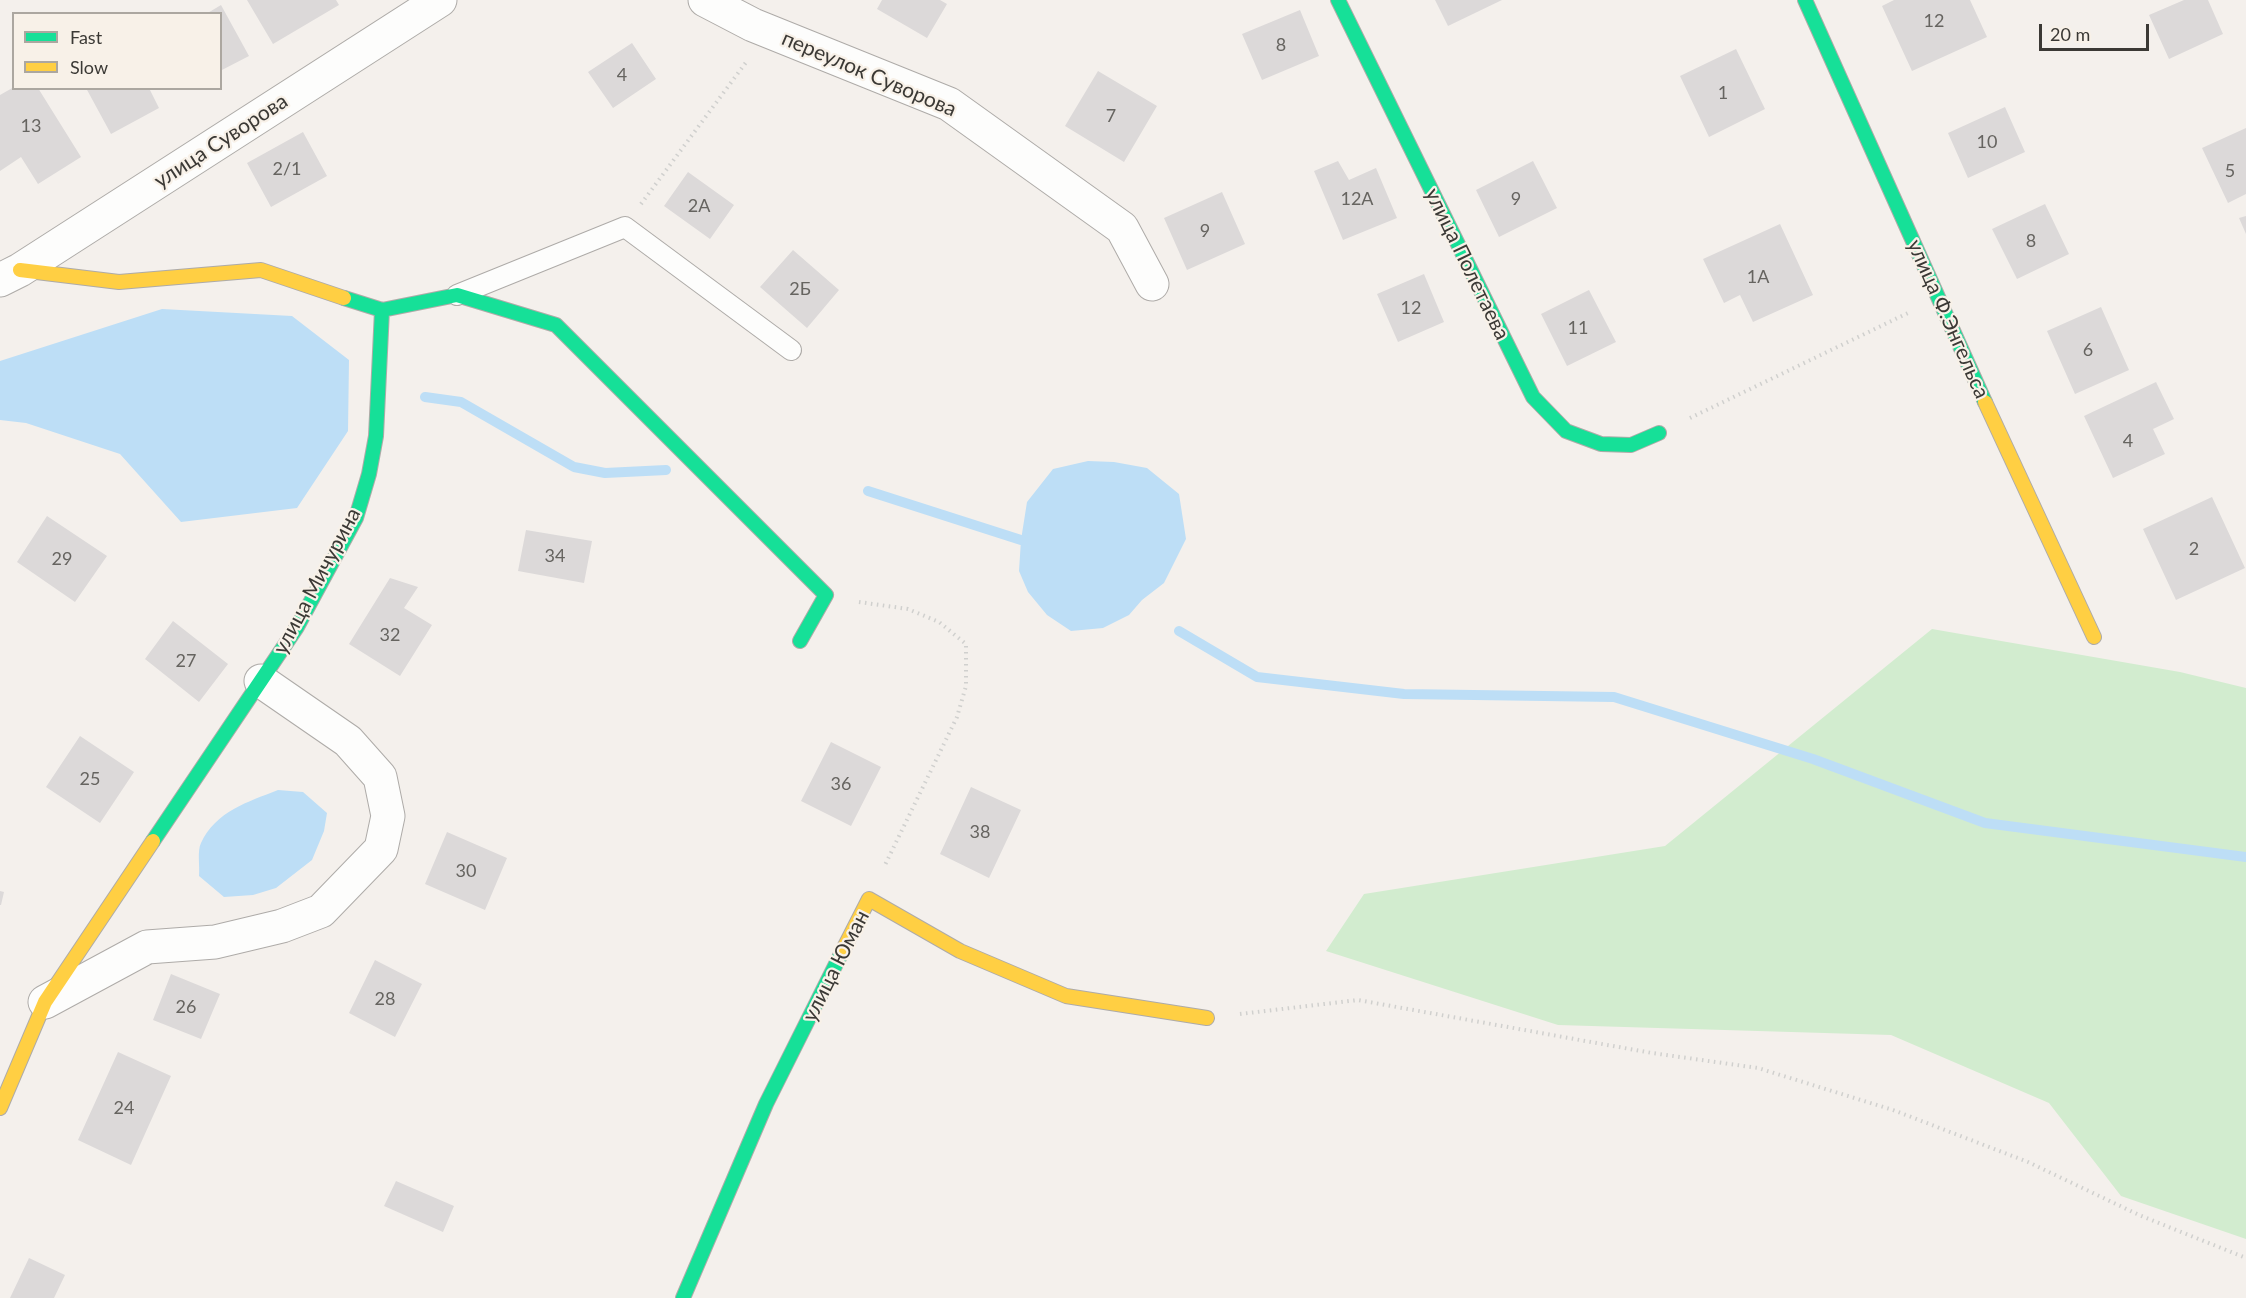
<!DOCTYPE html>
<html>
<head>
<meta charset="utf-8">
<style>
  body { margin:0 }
  #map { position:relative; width:2246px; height:1298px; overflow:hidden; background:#f4f0ec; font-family:Lato,sans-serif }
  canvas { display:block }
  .legend { position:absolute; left:12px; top:12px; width:210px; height:78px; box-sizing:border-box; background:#f8f1e8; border:2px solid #aca7a0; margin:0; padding:8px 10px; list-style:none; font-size:18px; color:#3b3935 }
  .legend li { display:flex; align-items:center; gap:12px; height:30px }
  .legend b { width:30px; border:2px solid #aca7a0 }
  .scale { position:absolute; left:2039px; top:24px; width:110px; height:27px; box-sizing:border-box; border:3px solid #3b3935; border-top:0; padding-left:8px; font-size:18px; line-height:21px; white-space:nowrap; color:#3b3935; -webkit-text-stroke:4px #f8f1e8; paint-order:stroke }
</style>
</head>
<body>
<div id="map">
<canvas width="2246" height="1298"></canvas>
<ul class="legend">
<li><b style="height:8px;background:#16e098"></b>Fast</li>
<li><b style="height:8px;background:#ffcf43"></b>Slow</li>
</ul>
<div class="scale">20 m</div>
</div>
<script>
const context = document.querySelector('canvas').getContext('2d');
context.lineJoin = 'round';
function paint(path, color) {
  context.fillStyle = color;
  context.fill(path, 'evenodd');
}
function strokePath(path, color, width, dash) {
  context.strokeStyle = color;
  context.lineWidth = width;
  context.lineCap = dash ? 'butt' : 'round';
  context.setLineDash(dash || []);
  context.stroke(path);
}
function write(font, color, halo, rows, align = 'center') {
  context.font = font + ' Lato,sans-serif';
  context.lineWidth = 4.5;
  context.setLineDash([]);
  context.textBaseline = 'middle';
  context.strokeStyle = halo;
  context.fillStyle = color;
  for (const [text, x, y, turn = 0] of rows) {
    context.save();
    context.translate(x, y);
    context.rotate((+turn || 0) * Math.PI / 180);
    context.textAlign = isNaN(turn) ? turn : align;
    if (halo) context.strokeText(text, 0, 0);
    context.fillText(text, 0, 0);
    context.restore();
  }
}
const green = new Path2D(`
  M1932,629L2180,672L2246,688V1239L2121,1196L2049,1103L1891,1035L1558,1025L1326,951L1364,894L1665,846Z`);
const water = new Path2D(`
  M162,309L292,316L349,360L348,431L297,508L181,522L120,454L26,423L0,420V361Z
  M1088,461L1114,462L1147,468L1179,494L1186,539L1164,583L1142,600L1129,615L1103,628L1071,631L1047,615L1028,592L1019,571L1021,540L1027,502L1053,469Z
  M278,790L303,792L327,813L324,831L312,860L276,888L253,895L224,897L199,876C200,866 197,851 201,843C216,811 248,802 278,790Z`);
const stream = new Path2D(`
  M425,397L461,402L574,467L605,473L666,470
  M868,491L1021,540
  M1179,631L1257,677L1404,694L1614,697L1813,759L1985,823L2246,857`);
const building = new Path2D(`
  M247,0H336L339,5L273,44Z
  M882,0H940L947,4L927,38L877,9Z
  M1435,0H1502L1448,26Z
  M1894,0H1970L1987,37L1912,71L1882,6Z
  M2184,0H2208L2223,34L2169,59L2149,15Z
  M221,5L249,56L220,71V14H206Z
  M1300,10L1319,56L1262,80L1242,34Z
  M632,43L656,79L613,108L588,72Z
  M1736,49L1765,109L1709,137L1680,76Z
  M1098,71L1157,106L1124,162L1065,126Z
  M14,87V88H38L81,157L38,184L21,157L0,171V95Z
  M86,88H149L159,108L111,134Z
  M2005,107L2025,152L1968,178L1948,133Z
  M2246,128V194L2228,203L2202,148Z
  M303,132L327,176L271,207L247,163Z
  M1338,161L1349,180L1376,168L1397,218L1343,240L1314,171Z
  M1533,161L1557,208L1499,237L1476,190Z
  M688,172L734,205L710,239L664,206Z
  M1222,192L1245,244L1187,270L1164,218Z
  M2045,204L2069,254L2017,279L1992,229Z
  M2246,216V234L2239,218Z
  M1780,224L1813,295L1753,322L1740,295L1724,303L1703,259Z
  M793,250L839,290L807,328L760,287Z
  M1424,274L1444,322L1398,342L1377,294Z
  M1589,290L1616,342L1567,366L1541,314Z
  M2101,307L2129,370L2075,394L2047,331Z
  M2156,382L2174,419L2153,429L2165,454L2113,478L2084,416Z
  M2212,497L2245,568L2176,600L2143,529Z
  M47,516L107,556L75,602L17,562Z
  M526,530L592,541L584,583L518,571Z
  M390,578L418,587L404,608L432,625L400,676L349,644Z
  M173,621L228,664L199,702L145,659Z
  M80,736L134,772L100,823L46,787Z
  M831,742L881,767L851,826L801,801Z
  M971,787L1021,810L989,878L940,854Z
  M447,832L507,858L485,910L425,884Z
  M0,891L4,892L1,905H0Z
  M375,960L422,984L395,1037L349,1013Z
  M171,974L220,994L201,1039L153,1020Z
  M118,1052L171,1076L131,1165L78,1140Z
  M396,1181L454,1206L443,1232L384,1206Z
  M29,1258L65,1275L54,1298H10Z`);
const path = new Path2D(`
  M641,204L747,61
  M1690,418L1908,313
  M859,602L908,609L939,622L966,644V686L957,717L884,867
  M1240,1014L1358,1000L1652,1053L1758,1068L1893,1110L2028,1162L2139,1215L2246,1258`);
const lane = new Path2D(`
  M457,295L625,227L791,350`);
const street = new Path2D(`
  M705,0L753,25L949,104L1122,228L1152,284
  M0,280L20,270L440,0
  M45,1002L147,947L215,942L282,926L321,911L381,849L388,816L380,777L348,741L261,681`);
const fast = new Path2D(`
  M1338,0L1533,397L1566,431L1601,444L1631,445L1659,433
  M1805,0L1985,402
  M382,310L457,295L556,325L826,595L800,641
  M153,841L297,627L356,518L369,474L376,436L382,310L344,298
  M683,1298L766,1104L844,948`);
const slow = new Path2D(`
  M20,270L119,282L261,270L344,298
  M1985,402L2094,637
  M844,948L869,899L960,951L1066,996L1207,1018
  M0,1108L45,1002L153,841`);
const numberNames = [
  ["12",1934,21],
  ["8",1281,45],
  ["4",622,75],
  ["1",1723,93],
  ["7",1111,116],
  ["13",31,126],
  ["10",1987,142],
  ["2/1",287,169],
  ["5",2230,171],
  ["12А",1357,199],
  ["9",1516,199],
  ["2А",699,206],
  ["9",1205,231],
  ["8",2031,241],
  ["1А",1758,277],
  ["2Б",800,289],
  ["12",1411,308],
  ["11",1578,328],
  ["6",2088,350],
  ["4",2128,441],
  ["2",2194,549],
  ["34",555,556],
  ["29",62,559],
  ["32",390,635],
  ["27",186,661],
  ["25",90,779],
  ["36",841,784],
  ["38",980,832],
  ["30",466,871],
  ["28",385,999],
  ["26",186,1007],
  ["24",124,1108]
];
const streetNames = [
  ["переулок Суворова",869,74,23],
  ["улица Суворова",221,141,-33],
  ["улица Полетаева",1467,264,64],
  ["улица Ф.Энгельса",1948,319,66],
  ["улица Мичурина",317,581,-62],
  ["улица Юман",836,966,-63]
];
paint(green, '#d2eccf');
paint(water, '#bddef6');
strokePath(stream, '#bddef6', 10);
paint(building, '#dcd9d9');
strokePath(lane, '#aeaba8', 22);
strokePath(street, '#aeaba8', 35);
strokePath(fast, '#aeaba8', 16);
strokePath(slow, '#aeaba8', 16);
strokePath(path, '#d0d0ce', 4, [1.5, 4.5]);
strokePath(lane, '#fdfdfc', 20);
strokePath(street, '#fdfdfc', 33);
strokePath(fast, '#16e098', 14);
strokePath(slow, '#ffcf43', 14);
write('18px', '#666460', null, numberNames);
write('21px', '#3b3935', '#f8f1e8', streetNames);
</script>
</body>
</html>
